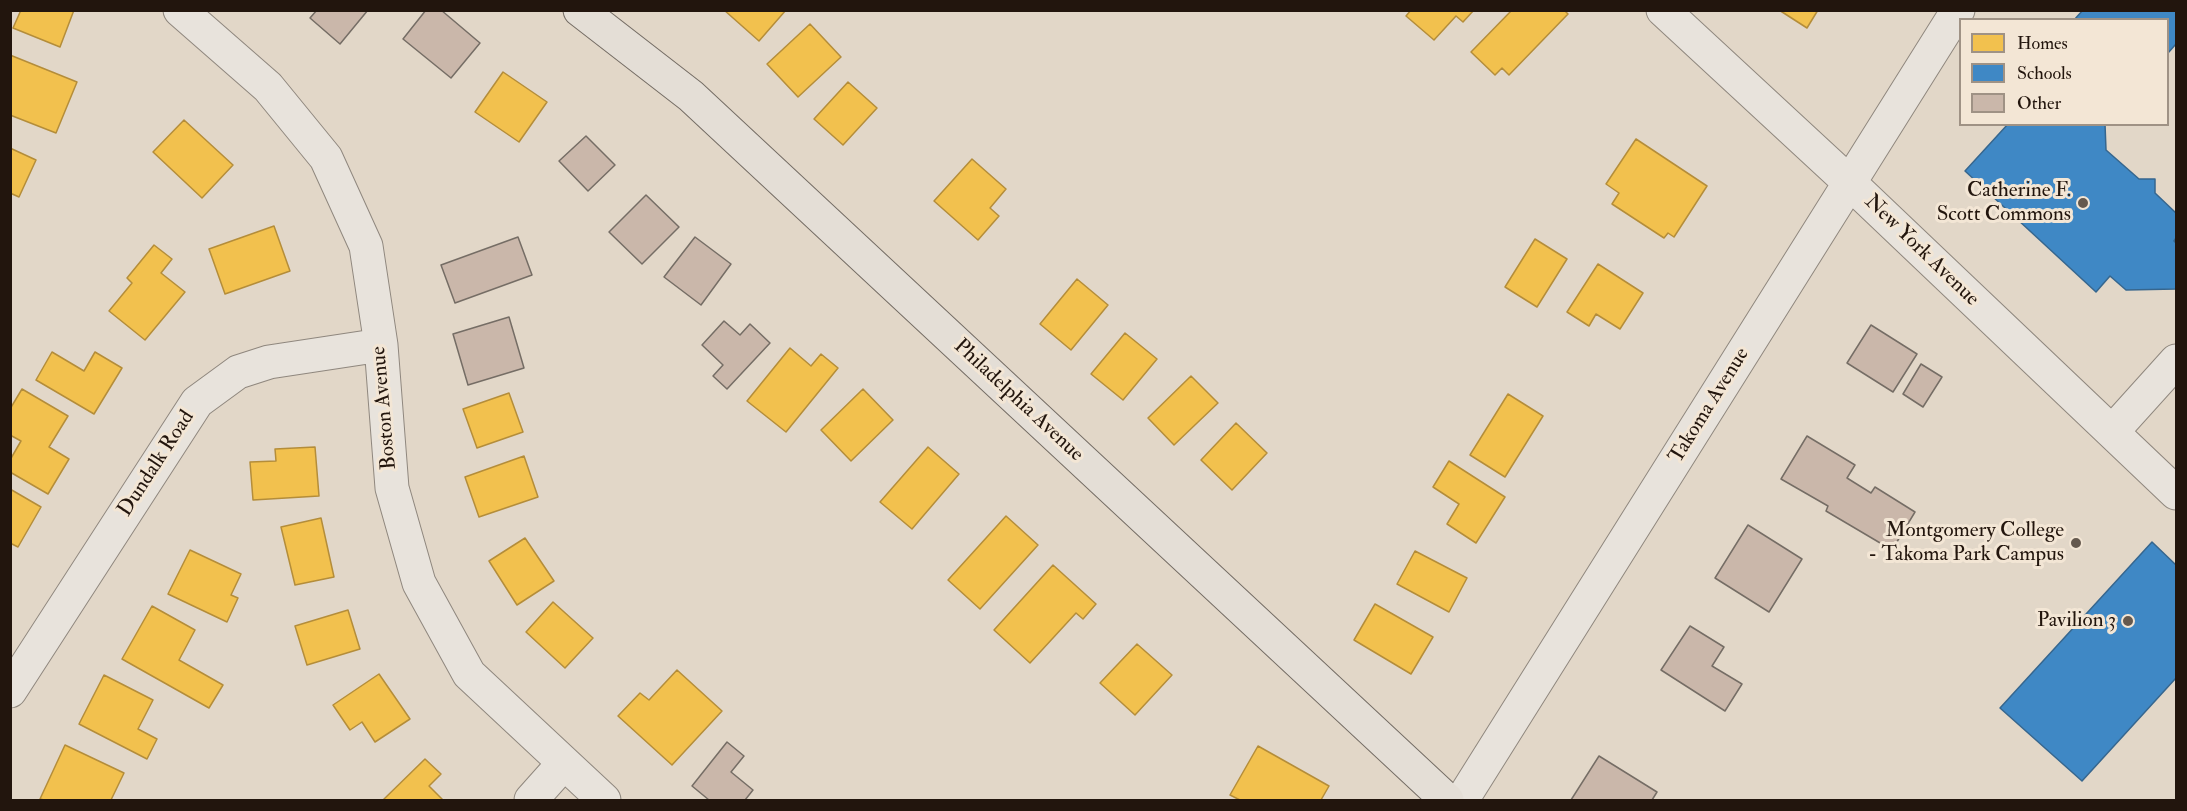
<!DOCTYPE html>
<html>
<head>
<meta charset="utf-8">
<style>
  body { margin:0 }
  #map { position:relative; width:2187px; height:811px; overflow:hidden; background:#e2d7c8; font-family:"IM FELL Double Pica",serif }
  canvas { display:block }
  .frame { position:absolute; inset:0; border:12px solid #22150d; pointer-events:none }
  .legend { position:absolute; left:1959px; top:18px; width:210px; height:108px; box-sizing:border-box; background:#f3e6d5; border:2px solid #9f9285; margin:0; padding:8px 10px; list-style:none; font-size:18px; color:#22150d }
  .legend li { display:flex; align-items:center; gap:12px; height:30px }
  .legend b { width:30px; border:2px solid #9f9285 }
</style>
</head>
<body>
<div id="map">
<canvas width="2187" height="811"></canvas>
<div class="frame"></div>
<ul class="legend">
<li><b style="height:16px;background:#f2c14e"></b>Homes</li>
<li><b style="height:16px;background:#3f88c5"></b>Schools</li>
<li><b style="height:16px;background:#cab7aa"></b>Other</li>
</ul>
</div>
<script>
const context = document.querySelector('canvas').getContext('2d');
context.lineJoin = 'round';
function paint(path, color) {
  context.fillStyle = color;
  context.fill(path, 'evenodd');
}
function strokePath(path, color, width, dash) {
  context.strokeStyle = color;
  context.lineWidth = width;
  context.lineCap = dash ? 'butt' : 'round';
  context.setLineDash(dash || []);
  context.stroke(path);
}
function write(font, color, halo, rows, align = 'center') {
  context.font = font + ' "IM FELL Double Pica",serif';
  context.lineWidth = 6;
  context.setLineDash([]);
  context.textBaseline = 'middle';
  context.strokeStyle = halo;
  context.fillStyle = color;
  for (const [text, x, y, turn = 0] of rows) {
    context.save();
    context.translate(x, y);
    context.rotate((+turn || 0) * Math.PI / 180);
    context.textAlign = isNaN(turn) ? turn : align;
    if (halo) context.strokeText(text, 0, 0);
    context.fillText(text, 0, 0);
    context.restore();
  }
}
const homes = new Path2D(`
  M21,10H74L60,47L13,28Z
  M724,10H786L759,41Z
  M1411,10H1474L1463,22L1456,16L1434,40L1406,16Z
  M1512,10H1564L1568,14L1509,75L1502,68L1495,75L1471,52Z
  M1779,10H1818L1807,28Z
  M810,24L841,57L798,97L767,64Z
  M10,55L77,82L56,133L10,115Z
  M503,72L547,102L519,142L475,112Z
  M848,82L877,108L843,145L814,119Z
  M184,120L233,165L202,198L153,152Z
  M1636,139L1707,186L1674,237L1668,233L1664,238L1612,204L1619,193L1606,184Z
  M10,148L36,160L19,197L10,193Z
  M972,159L1006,189L990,208L999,216L978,240L934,201Z
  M274,226L290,271L225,294L209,249Z
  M1535,239L1567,259L1537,307L1505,287Z
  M154,245L172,259L161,273L185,292L145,340L109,311L132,283L127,278Z
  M1598,264L1643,293L1620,329L1596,314L1589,326L1567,312Z
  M1077,279L1108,305L1071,350L1040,324Z
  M1125,333L1157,359L1123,400L1091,374Z
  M790,348L811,366L821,354L838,368L786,432L747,401Z
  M52,352L84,371L95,352L122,368L94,414L36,380Z
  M1191,376L1218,403L1174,445L1148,418Z
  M22,389L68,416L49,447L69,459L48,494L10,472V460L21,441L10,435V409Z
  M863,389L893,420L851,461L821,430Z
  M509,393L523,432L477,448L463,409Z
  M1508,394L1543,416L1505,477L1470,455Z
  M1236,423L1267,453L1232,490L1201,460Z
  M315,447L319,496L253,500L250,462L276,461L275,449Z
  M928,447L959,474L912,529L880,502Z
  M524,456L538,497L479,517L465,477Z
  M1449,461L1505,497L1476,543L1447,524L1459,504L1433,487Z
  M10,489L41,507L18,547L10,543Z
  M1006,516L1038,545L980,609L948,580Z
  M321,518L334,577L295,585L281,527Z
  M525,538L554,581L517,605L489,561Z
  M190,550L241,574L231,595L238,598L227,622L168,594Z
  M1415,551L1467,578L1449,612L1397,584Z
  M1053,565L1096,604L1083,619L1076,613L1030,663L994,630Z
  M553,602L593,638L565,668L526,632Z
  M1375,604L1433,637L1411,674L1354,640Z
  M152,606L195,630L179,660L223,685L209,708L122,659Z
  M348,610L360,649L307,665L295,626Z
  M1137,644L1172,675L1135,715L1100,683Z
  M677,670L722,711L672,765L618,716L640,693L649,700Z
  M379,674L410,719L375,742L362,722L350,730L333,705Z
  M104,675L153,700L138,729L157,739L147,759L79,724Z
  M65,745L124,773L111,800H44L40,799Z
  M1258,746L1329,786L1321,800H1240L1230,795Z
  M425,759L441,774L429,786L443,800H383Z`);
const schools = new Path2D(`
  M2083,10H2176V44L2168,53V20H2074Z
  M2008,124H2105L2106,150L2139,179H2155V193L2176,213V238L2174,241L2176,243V289L2126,290L2110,276L2096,292L1965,171Z
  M2152,542L2176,565V678L2082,781L2000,708Z`);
const building = new Path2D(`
  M317,10H368L340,44L310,18Z
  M426,10H441L480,43L451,78L403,39Z
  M586,136L615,165L588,191L559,161Z
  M646,195L679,227L642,264L609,232Z
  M518,237L532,275L455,303L441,265Z
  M695,237L731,264L701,305L664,277Z
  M509,317L524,368L468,385L453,334Z
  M724,321L740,335L750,324L770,343L727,389L713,376L723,365L702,345Z
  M1871,325L1917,354L1893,392L1847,363Z
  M1921,364L1942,377L1923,407L1903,394Z
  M1807,436L1855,465L1847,478L1871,493L1875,487L1915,512L1892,550L1826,511L1828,506L1781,479Z
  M1748,525L1802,559L1769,612L1715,578Z
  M1690,626L1724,647L1712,666L1742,684L1725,711L1661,670Z
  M727,742L744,756L731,772L753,790L745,800H709L692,786Z
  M1599,756L1657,792L1652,800H1571Z`);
const minor = new Path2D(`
  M180,10L268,87L326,158L366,246L381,345L392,488L419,583L469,674L604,800
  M1663,10L1850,183L2176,493
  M2112,432L2176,361
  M10,691L197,402L238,372L269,362L381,345
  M531,800L564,763
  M1462,800L1958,10`);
const major = new Path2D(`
  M580,10L691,96L1447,800`);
const markers = [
  [2083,203,6,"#65594e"],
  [2076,543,6,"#65594e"],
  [2128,621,6,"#65594e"]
];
const poiNames = [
  ["Catherine F.",2071,191],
  ["Scott Commons",2071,215],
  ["Montgomery College",2064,531],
  ["- Takoma Park Campus",2064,555],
  ["Pavilion 3",2116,621]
];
const streetNames = [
  ["New York Avenue",1921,251,44],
  ["Philadelphia Avenue",1018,401,43],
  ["Takoma Avenue",1710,406,-58],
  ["Boston Avenue",385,408,-95],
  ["Dundalk Road",157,464,-57]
];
paint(homes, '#f2c14e');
strokePath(homes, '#b48d3a', 1.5);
paint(schools, '#3f88c5');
strokePath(schools, '#36668e', 1.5);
paint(building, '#cab7aa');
strokePath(building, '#756d65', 1.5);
strokePath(minor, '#8f877e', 35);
strokePath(major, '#756d65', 35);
strokePath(minor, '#e8e3dc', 33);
strokePath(major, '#e4ded6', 33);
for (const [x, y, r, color] of markers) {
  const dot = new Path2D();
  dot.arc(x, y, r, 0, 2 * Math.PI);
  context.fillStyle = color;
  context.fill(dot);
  strokePath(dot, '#f3e6d5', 2);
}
write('21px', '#22150d', '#f3e6d5', poiNames, 'right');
write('21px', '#22150d', '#f3e6d5', streetNames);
</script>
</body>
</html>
